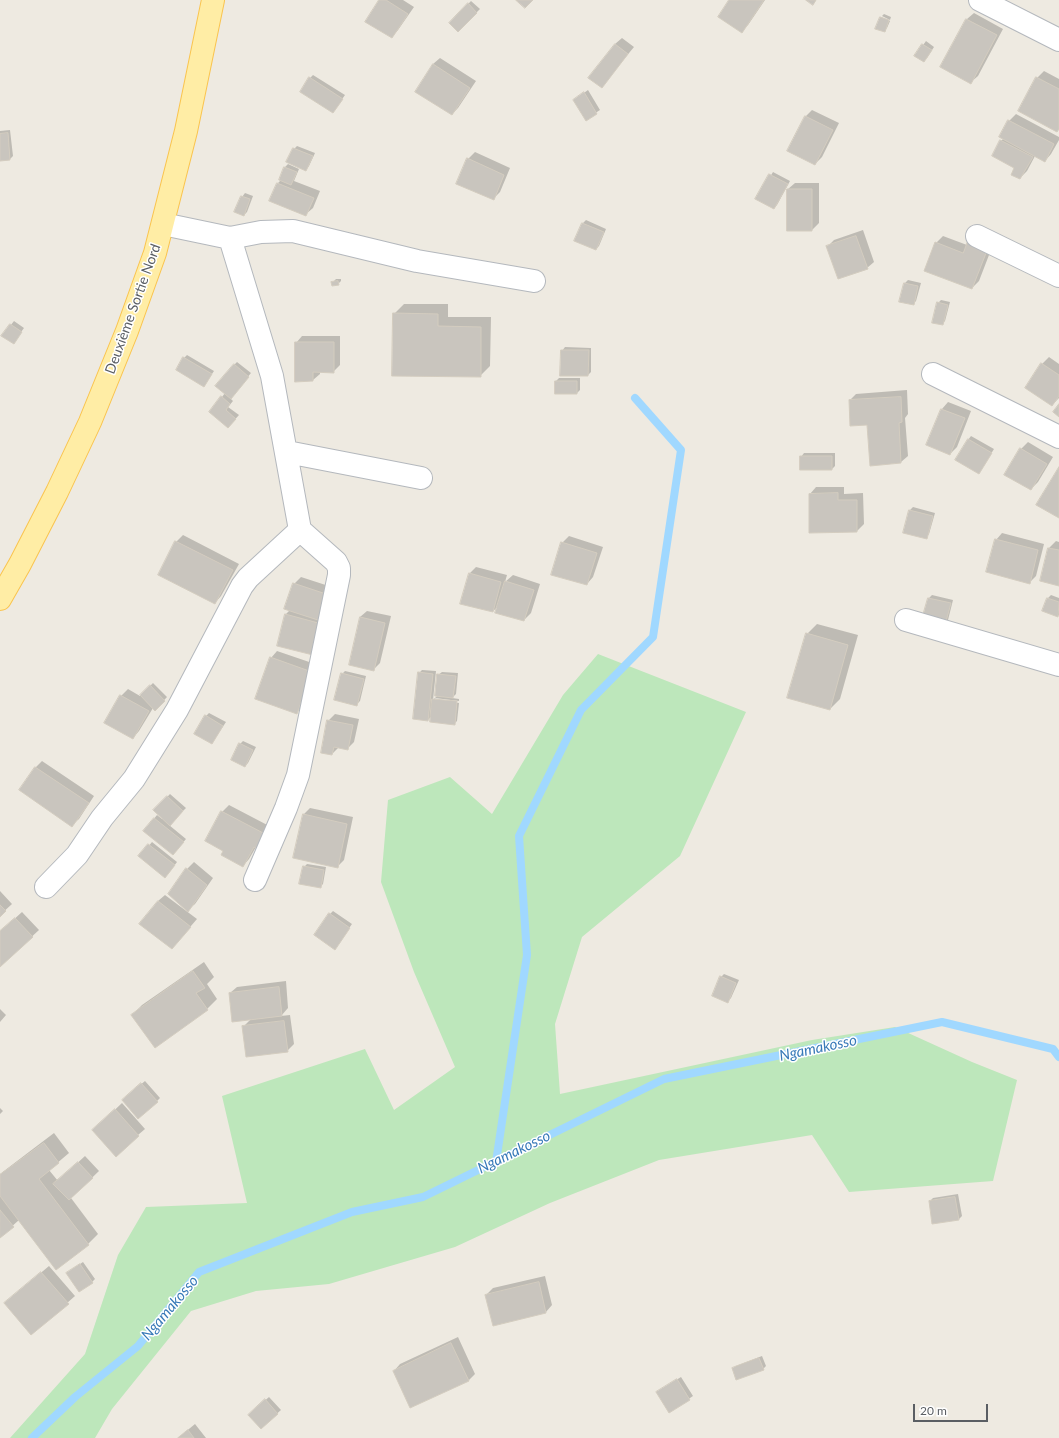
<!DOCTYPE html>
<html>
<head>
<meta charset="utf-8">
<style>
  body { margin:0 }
  #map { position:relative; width:1059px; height:1438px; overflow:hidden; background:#eeeae1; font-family:Lato,sans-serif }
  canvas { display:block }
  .scale { position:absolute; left:913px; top:1404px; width:75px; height:18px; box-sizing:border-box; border:2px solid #5a5e63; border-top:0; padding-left:5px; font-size:12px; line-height:14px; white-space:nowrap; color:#5a5e63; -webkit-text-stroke:3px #fff; paint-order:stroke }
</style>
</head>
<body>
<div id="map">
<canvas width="1059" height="1438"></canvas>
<div class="scale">20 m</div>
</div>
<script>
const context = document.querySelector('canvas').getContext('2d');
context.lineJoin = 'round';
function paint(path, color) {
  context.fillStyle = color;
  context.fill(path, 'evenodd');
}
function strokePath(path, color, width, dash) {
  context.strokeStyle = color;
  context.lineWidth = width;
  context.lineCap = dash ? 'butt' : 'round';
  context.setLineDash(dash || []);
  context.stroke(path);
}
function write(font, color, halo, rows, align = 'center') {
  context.font = font + ' Lato,sans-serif';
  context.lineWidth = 3;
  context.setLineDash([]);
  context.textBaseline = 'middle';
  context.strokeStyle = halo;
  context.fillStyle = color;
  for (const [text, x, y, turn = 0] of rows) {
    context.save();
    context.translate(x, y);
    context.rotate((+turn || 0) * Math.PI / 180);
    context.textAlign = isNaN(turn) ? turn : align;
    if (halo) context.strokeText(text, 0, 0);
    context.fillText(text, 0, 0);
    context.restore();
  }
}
const green = new Path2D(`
  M598,654L746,712L680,856L582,937L555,1024L560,1094L812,1040L895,1027L972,1062L1017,1080L993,1181L849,1192L812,1135L659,1160L550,1203L455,1247L329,1284L256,1291L191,1311L112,1409L95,1438H10L85,1354L118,1255L146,1207L247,1203L222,1096L365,1049L394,1110L455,1067L414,972L381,882L388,800L450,777L492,814L563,695Z`);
const shadow = new Path2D(`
  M381,0H403L414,7L398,30L392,37Z
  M730,0H765L748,25L741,31Z
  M471,1L480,9L458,31L450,23Z
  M974,13L1003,29L978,76L971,82L941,66L967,19Z
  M884,14L891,17L890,20L882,16Z
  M881,17L890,21L887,28L884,31L877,28Z
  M622,38L634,47L601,87L615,44Z
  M926,41L934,47L927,58L916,55Z
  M440,58L476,81L458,108L452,114L416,92L433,64Z
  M1044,71L1059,79V129L1057,131L1037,78Z
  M313,75L345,95L333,112L310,78Z
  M588,90L600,110L586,119L574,100Z
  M812,110L839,123L822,157L815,164L788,151L806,116Z
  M1016,114L1059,137V140L1051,154L1045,161L1035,156L1027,171L1020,178L1001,141L1003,139L1009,121Z
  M10,130L13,156L10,159L0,160V131Z
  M297,146L315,153L309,166L306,170L294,149Z
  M475,152L510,168L500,192L493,199L468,159Z
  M288,164L299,169L294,181L320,191L313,208L306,214L278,183L281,180L285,167Z
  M773,172L790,181L777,205L774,208L757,198Z
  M795,183H819V223L812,230L788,189Z
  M245,193L253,196L247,212L244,215L242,197Z
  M586,220L606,229L599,246L596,249L575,240L583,223Z
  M863,230L874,262L867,268L828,246L834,240Z
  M943,236L967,245L994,242L979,281L972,288L936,243Z
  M336,279H341V281L338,284L333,282Z
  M908,280L921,283L916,301L913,304L905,283Z
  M941,300L950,302L945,321L942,324L938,303Z
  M404,304H448V317H491L490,366L480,376L394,314Z
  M14,321L24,328L16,339L3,335Z
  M302,336H340V365L333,372L320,371V374L313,380L296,343Z
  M565,347L591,348V372L588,375L562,351Z
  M187,355L214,371L204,386L184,358Z
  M1049,357L1059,364V398L1052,405L1042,364Z
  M237,362L251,373L230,398L233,401L228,407L239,415L228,427L222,397L225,393L234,365Z
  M559,378H580V390L577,393L556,381Z
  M907,390L908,414L905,418L908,456L901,462L850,400L856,394Z
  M948,402L971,411L957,447L950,454L927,444L942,409Z
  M971,436L994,449L979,473L968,440Z
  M1028,442L1053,457L1038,482L1031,489L1021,449Z
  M804,453H835V466L832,469L801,457Z
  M816,487H844V494L863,493L864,524L857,531L810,494Z
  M913,507L935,513L929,534L926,537L910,510Z
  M1002,533L1044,544L1036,576L1029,583L996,540Z
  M183,535L239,564L221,596L215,603L176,542Z
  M569,536L603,547L593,577L587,584L562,543Z
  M1056,541L1059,542V585L1041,580L1049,548Z
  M476,567L507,575L505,582L513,575L540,584L531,613L524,620L499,606L493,611L470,573Z
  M301,577L338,589L320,648L286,614L290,610L294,584Z
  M932,595L953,600L948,620L945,623L924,618L929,598Z
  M1051,595L1059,598V615L1058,616L1043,610L1048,598Z
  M367,611L391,616L380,663L373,670L360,617Z
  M817,624L858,635L840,699L830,709L807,634Z
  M277,651L318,665L303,706L296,713L271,658Z
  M422,670L436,671L433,700L438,695V675L442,672L458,673L456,694L452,698L459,699V701L435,698V700L459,703L457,721L454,724L432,716L428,720L419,673Z
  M345,671L366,676L360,701L357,704L342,674Z
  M153,683L167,697L155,710L153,708L139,731L133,738L121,696L128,689L140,696Z
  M209,713L226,722L212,743L206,716Z
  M335,714L359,719L354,742L348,748L339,747L332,754L328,721Z
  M243,741L256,747L248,763L245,766L240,744Z
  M42,761L94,796L79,819L72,825L20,790L36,767Z
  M170,794L186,808L169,825L186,839L176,851L144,831L157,815L162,819L163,818L155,810Z
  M229,805L273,828L256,847L249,859L243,866L225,851L222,812Z
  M310,808L353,817L344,860L337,867L304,814Z
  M152,842L177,862L168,874L140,856Z
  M194,862L213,878L195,904L188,910L169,894L187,869Z
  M307,864L326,867L323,884L320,887L304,867Z
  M0,891L12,904L0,915Z
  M165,895L197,919L172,948L158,901Z
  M333,911L352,924L337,945L330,914Z
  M22,912L39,930L0,966V932Z
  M204,962L214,977L207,984L217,999L207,1009L132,1015L142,1005Z
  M724,974L739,980L731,998L727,1002L721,977Z
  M286,981L288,1008L281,1016L290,1015L294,1044L287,1051L243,1027L251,1019L230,993L237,987Z
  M0,1009L6,1015L0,1022Z
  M145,1081L160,1098L157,1101L126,1097Z
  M122,1103L145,1129L138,1135L100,1124Z
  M0,1108L3,1111L0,1114Z
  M54,1133L69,1153L49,1170L58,1181L85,1156L99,1171L71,1198L98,1234L88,1244L19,1220L0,1237V1174Z
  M958,1194L962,1216L959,1219L930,1201L933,1198Z
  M83,1262L95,1279L92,1282L71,1270Z
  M49,1266L75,1296L32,1334L12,1297Z
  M545,1276L552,1305L546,1312L494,1325L486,1295L493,1288Z
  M458,1337L475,1374L468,1381L394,1371L400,1364Z
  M762,1356L766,1366L763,1369H733L736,1366Z
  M681,1377L693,1396L669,1412L657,1392Z
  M269,1397L281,1410L261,1428L249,1415Z
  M195,1424L206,1438H178Z`);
const stream = new Path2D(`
  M496,1162L527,955L519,836L581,710L653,637L681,450L635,398
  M32,1438L75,1397L138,1346L199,1272L352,1212L423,1197L664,1079L942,1022L1053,1049L1059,1057`);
const building = new Path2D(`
  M379,0H386L408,14L392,38L365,22Z
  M516,0H533L525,8Z
  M729,0H764L742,33L718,17Z
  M806,0H816L813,5Z
  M468,3L477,13L458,32L449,23Z
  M880,17L889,20L885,32L875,29Z
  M966,19L997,35L971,84L940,67Z
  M615,44L628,54L602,88L588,78Z
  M922,44L932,50L924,62L914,56Z
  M433,64L470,88L452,115L415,92Z
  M309,77L343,99L333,113L300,92Z
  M1036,77L1059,89V129L1057,132L1018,111Z
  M584,92L597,114L586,121L573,100Z
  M805,116L833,130L815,165L787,151Z
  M1008,120L1054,144L1045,162L999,137Z
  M8,133L10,160L0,161V134Z
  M1000,140L1033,157L1020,179L1011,175L1014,168L992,156Z
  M293,148L313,156L306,171L286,162Z
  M467,158L504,175L494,200L456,184Z
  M284,167L297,172L291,185L279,180Z
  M769,174L788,184L774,209L755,199Z
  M277,183L314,198L306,216L269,201Z
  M787,189H812V231H787Z
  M241,196L250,199L244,216L234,212Z
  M582,223L604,232L596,250L574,241Z
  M856,236L868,269L838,279L826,246Z
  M968,241L988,248L972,289L924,271L935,242L963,253Z
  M338,281L339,285L332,286L331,282Z
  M904,283L918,286L914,305L899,302Z
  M937,302L948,305L943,325L932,323Z
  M393,313L438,314V326L481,327V377L392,376Z
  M10,324L22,332L14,344L1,336Z
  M295,342H334V373L313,372V381L295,382Z
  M561,350H589L588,376H560Z
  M183,357L212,374L204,387L176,370Z
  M1041,363L1059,375V396L1052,406L1025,388Z
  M234,364L249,377L231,399L215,386Z
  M555,381H577V394H555Z
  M221,396L230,404L226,410L236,419L228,428L209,412Z
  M901,397L902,422L899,423L901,463L870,466L867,425L850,426L849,400Z
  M1059,404V417L1053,412Z
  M941,409L965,418L950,455L926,445Z
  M968,439L992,453L979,474L955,460Z
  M1020,448L1047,464L1031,490L1004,475Z
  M800,456H832V470H800Z
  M1059,467V518L1036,505Z
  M838,493V500H857V532L809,533V494Z
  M909,510L933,516L927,539L903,533Z
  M995,539L1038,550L1030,584L986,572Z
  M175,541L233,570L215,604L158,575Z
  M561,542L597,553L587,585L551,575Z
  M1048,548L1059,550V586L1040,581Z
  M469,573L501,582L493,612L460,604Z
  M505,581L534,590L524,621L495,613Z
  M293,583L332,596L324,622L284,609Z
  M928,598L951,603L945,625L922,619Z
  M1047,598L1059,602L1058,617L1042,611Z
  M285,614L322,624L313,655L277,646Z
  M360,617L385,623L374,671L349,665Z
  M806,633L848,645L830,710L787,698Z
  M270,657L312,672L297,714L255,699Z
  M418,672L433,674L428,721L413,719Z
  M341,673L364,679L357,706L334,700Z
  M437,674L456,676L453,698L435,696Z
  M150,685L165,701L155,711L140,695Z
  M120,695L149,711L133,739L104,723Z
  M432,699L457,701L455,725L430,722Z
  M205,715L223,726L212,744L194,734Z
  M327,720L353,725L348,750L334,747L332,755L321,753Z
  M239,743L253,750L245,767L231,760Z
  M35,767L89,803L72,827L19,790Z
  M167,796L183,811L170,826L153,810Z
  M221,811L267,835L259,850L254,847L243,867L221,855L223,851L205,841Z
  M303,814L347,824L338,868L293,858Z
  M154,818L184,842L173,855L143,831Z
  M148,844L175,865L165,878L138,856Z
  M303,866L324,870L321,888L299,884Z
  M186,868L207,885L188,912L168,894Z
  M158,901L191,927L172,949L139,924Z
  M0,905L6,911L0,917Z
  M329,913L350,928L335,950L314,935Z
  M15,918L33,937L0,967V931Z
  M193,971L205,988L196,993L208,1010L155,1048L131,1015Z
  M720,976L736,983L728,1003L712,996Z
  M279,987L282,1016L232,1022L229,993Z
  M284,1021L288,1052L246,1057L242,1026Z
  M141,1083L158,1102L138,1119L122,1100Z
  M115,1109L139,1136L116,1157L92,1130Z
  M44,1143L59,1163L39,1179L89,1245L56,1270L0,1196V1175Z
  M78,1162L93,1178L69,1200L53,1184Z
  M955,1197L959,1220L932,1224L929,1201Z
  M0,1210L14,1227L0,1238Z
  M80,1264L93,1283L79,1292L66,1273Z
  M41,1272L69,1304L31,1335L4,1303Z
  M539,1282L546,1313L493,1326L485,1295Z
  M451,1343L469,1381L410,1408L393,1371Z
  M759,1358L764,1370L736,1380L732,1368Z
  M677,1379L690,1400L669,1413L656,1392Z
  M265,1399L278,1414L261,1429L248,1415Z
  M188,1430L194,1438H178Z`);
const minor = new Path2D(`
  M980,0L1059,40
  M163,224L230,238L261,232L293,231L417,261L534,281
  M977,236L1059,276
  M230,238L272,376L300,530L336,562L339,568V575L298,775L286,808L255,880
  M933,374L1059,437
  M287,452L421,478
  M906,620L1059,665
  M46,887L77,855L102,818L134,779L177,710L242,586L248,578L300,530`);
const major = new Path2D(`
  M0,599L20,564L57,492L90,422L127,331L155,253L186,131L213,0`);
const streetNames = [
  ["Deuxième Sortie Nord",133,309,-70]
];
const waterNames = [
  ["Ngamakosso",818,1048,-12],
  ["Ngamakosso",514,1152,-26],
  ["Ngamakosso",170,1308,-50]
];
paint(green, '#bde7bb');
paint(shadow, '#0003');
strokePath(stream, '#a0d8ff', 8);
paint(building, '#c9c5be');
strokePath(building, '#d3ccbf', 1);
strokePath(minor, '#b4b8bd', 24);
strokePath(major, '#fac44e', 24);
strokePath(minor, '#fff', 22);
strokePath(major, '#ffeda5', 22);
write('14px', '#5a5e63', '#fff', streetNames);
write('italic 15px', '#3779b8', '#fff', waterNames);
</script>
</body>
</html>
